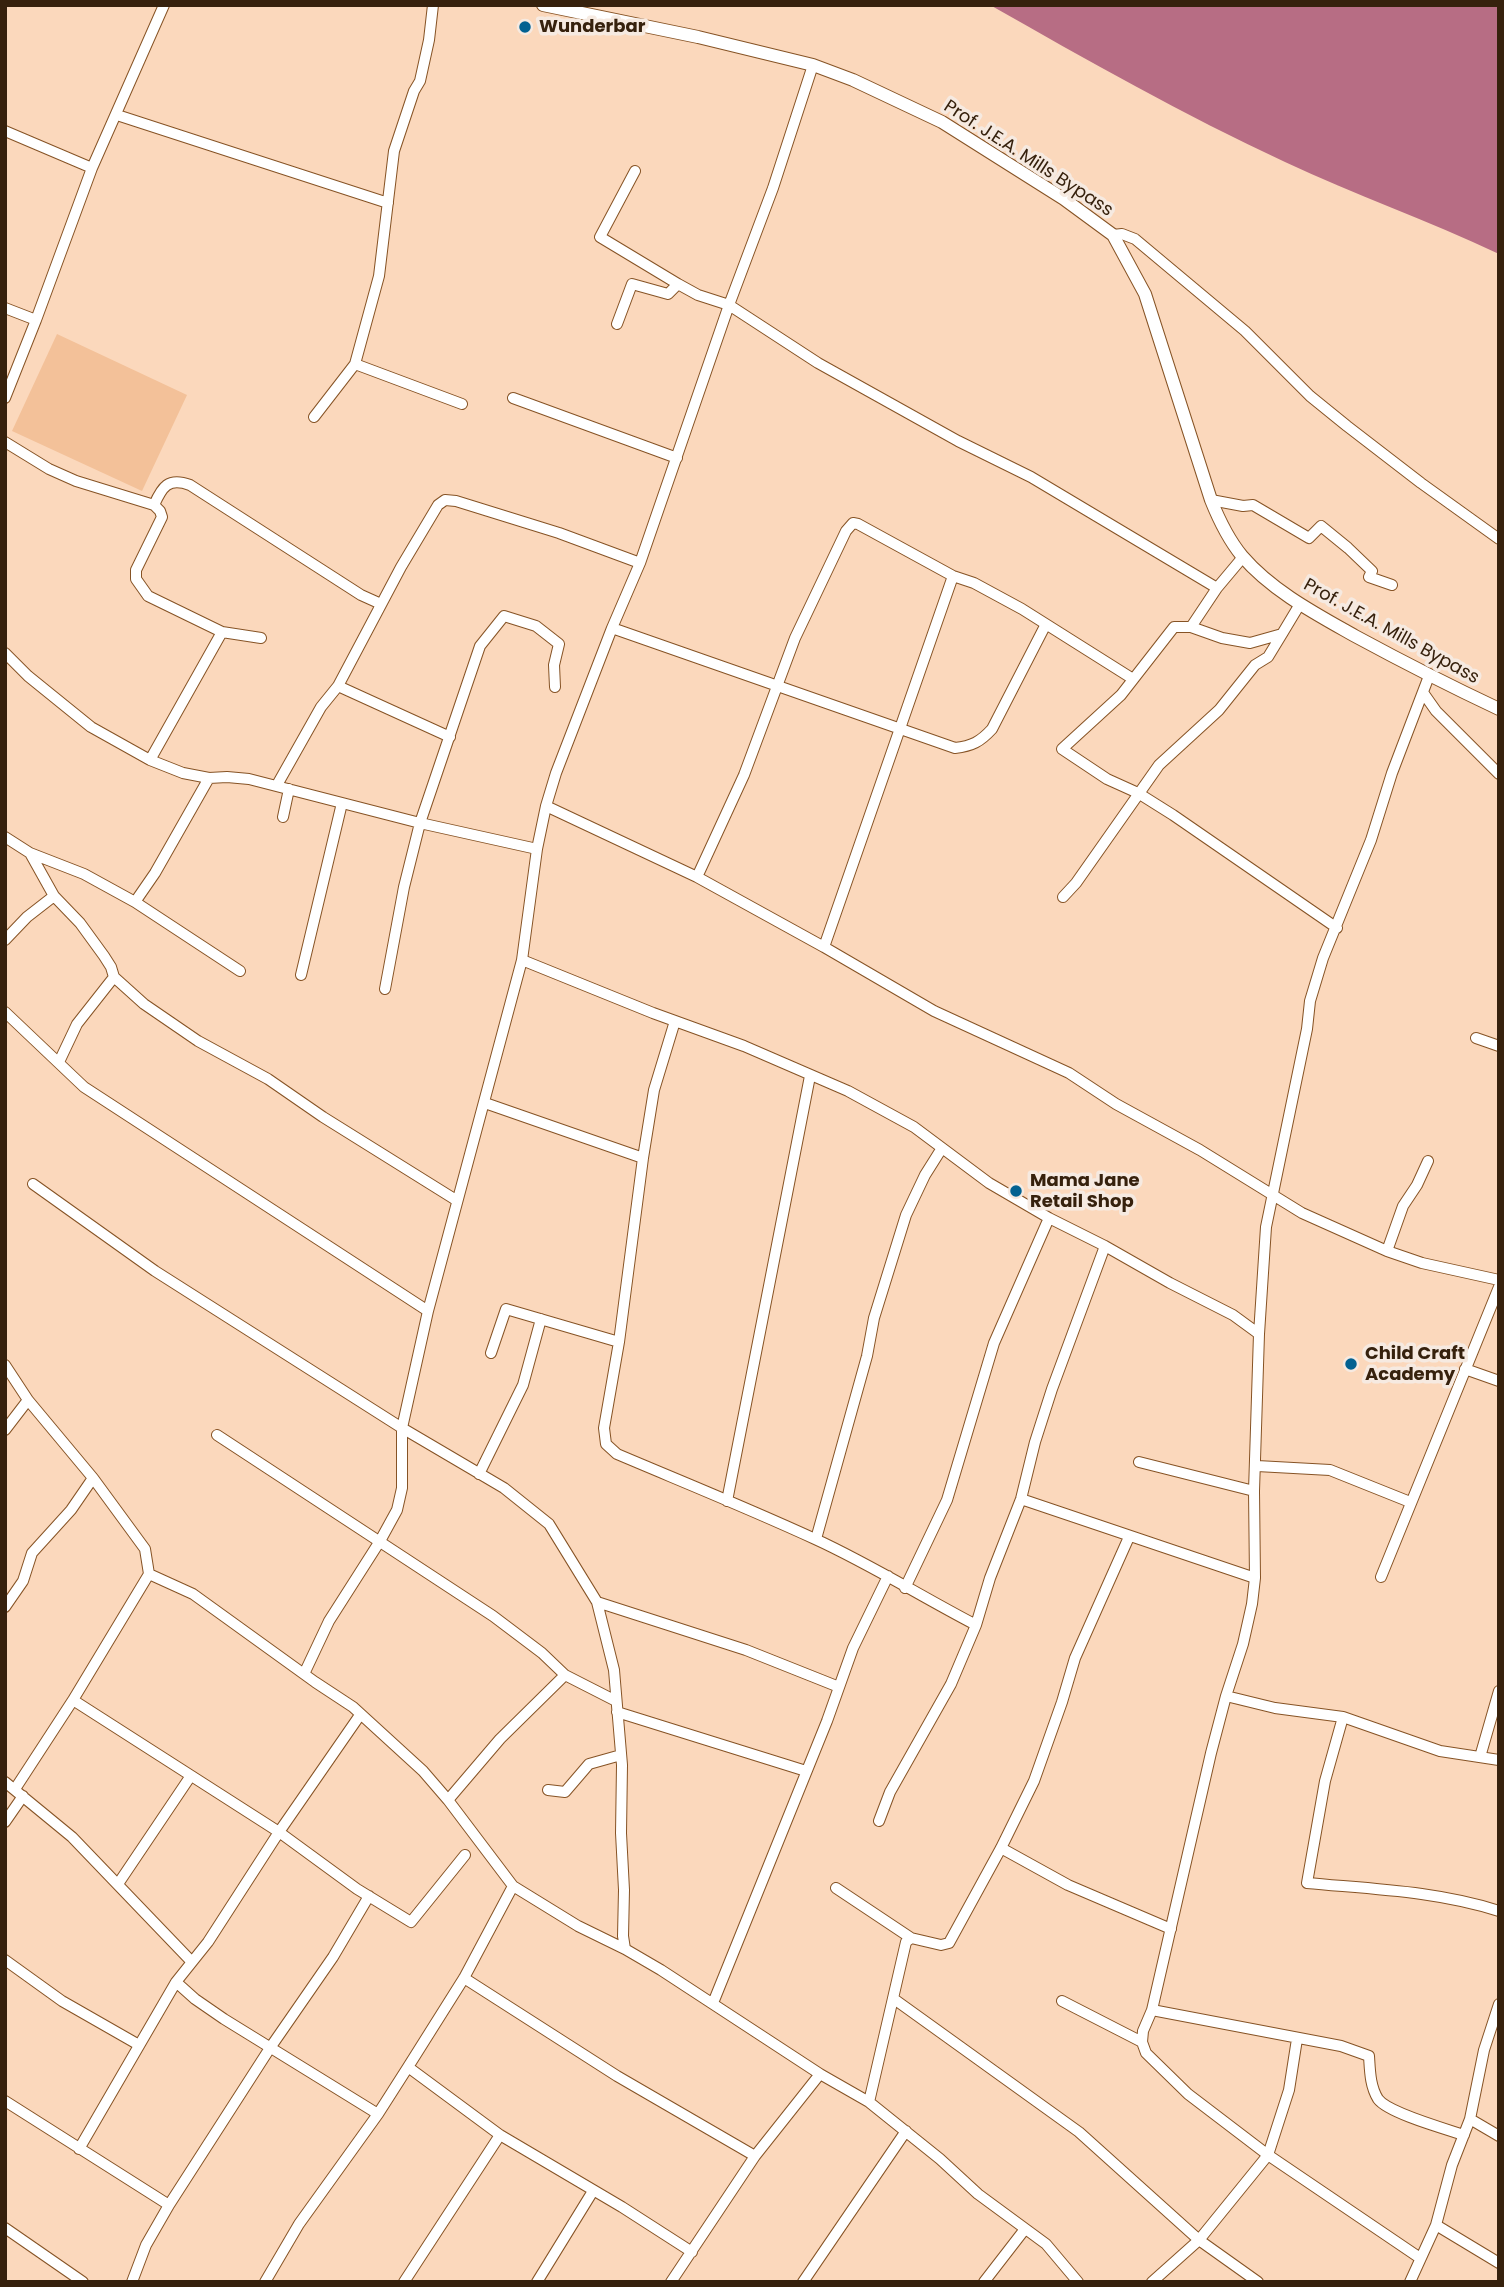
<!DOCTYPE html>
<html>
<head>
<meta charset="utf-8">
<style>
  body { margin:0 }
  #map { position:relative; width:1504px; height:2287px; overflow:hidden; background:#fbd8bc; font-family:Poppins,sans-serif }
  canvas { display:block }
  .frame { position:absolute; inset:0; border:7px solid #36210d; pointer-events:none }
</style>
</head>
<body>
<div id="map">
<canvas width="1504" height="2287"></canvas>
<div class="frame"></div>
</div>
<script>
const context = document.querySelector('canvas').getContext('2d');
context.lineJoin = 'round';
function paint(path, color) {
  context.fillStyle = color;
  context.fill(path, 'evenodd');
}
function strokePath(path, color, width, dash) {
  context.strokeStyle = color;
  context.lineWidth = width;
  context.lineCap = dash ? 'butt' : 'round';
  context.setLineDash(dash || []);
  context.stroke(path);
}
function write(font, color, halo, rows, align = 'center') {
  context.font = font + ' Poppins,sans-serif';
  context.lineWidth = 7;
  context.setLineDash([]);
  context.textBaseline = 'middle';
  context.strokeStyle = halo;
  context.fillStyle = color;
  for (const [text, x, y, turn = 0] of rows) {
    context.save();
    context.translate(x, y);
    context.rotate((+turn || 0) * Math.PI / 180);
    context.textAlign = isNaN(turn) ? turn : align;
    if (halo) context.strokeText(text, 0, 0);
    context.fillText(text, 0, 0);
    context.restore();
  }
}
const green = new Path2D(`
  M57,334L187,395L142,491L12,431Z`);
const water = new Path2D(`
  M990,5H1499V254C1428,220 1355,195 1285,162C1184,115 1087,60 990,5Z`);
const minor = new Path2D(`
  M117,115L388,203
  M5,131L92,168
  M635,171L600,237L678,284L698,295L729,305L818,363L958,441L1031,477L1217,588
  M1113,235L1122,234L1135,239L1245,331L1310,396L1347,426L1421,483L1499,539
  M5,308L36,320
  M617,324L632,284L668,294L678,284
  M355,364L462,404
  M5,398L36,320L92,168L164,5
  M513,398L677,458
  M314,417L355,364L379,276L394,151L414,91L420,81L429,40L433,5
  M5,442L49,469L76,481L154,505L160,511L162,517L136,570V579L148,596L222,632L261,638
  M1211,500L1243,506L1253,505L1309,538L1321,526L1348,548L1372,571L1369,577L1392,585
  M154,505C162,487 168,477 190,485L361,595L381,604
  M1243,557L1217,588L1191,627H1174L1121,695L1062,749L1107,779L1138,793L1173,815L1337,928
  M1191,627L1222,638L1250,643L1282,634L1300,604
  M612,628L955,748C972,746 980,742 992,729L1045,626
  M5,653L28,676L91,727L150,760L183,773L209,778L227,777L249,779L420,823L537,849
  M338,686L450,737
  M1424,694L1436,711L1499,774
  M150,760L222,632
  M277,785L321,707L338,686L401,567L438,505L445,500L456,501L559,533L640,563
  M546,806L697,877L824,947L934,1011L1069,1073L1116,1104L1200,1150L1302,1213L1387,1251L1422,1263L1499,1280
  M283,817L289,789
  M5,837L30,853L54,896L80,923L104,956L111,967L114,977L144,1004L198,1041L268,1079L323,1117L456,1200
  M30,853L84,874L135,902L240,971
  M697,877L744,775L795,638L846,531L853,523L858,524L953,576L974,583L1022,609L1133,679
  M1063,897L1076,883L1159,765L1219,710L1255,665L1268,657L1282,634
  M135,902L155,873L209,778
  M5,940L27,917L54,896
  M824,947L953,576
  M522,960L653,1013L744,1046L848,1091L914,1127L989,1183L1049,1218L1105,1246L1170,1283L1233,1315L1259,1334
  M301,975L342,803
  M385,989L404,887L420,823L480,646L504,616L536,626L559,644L554,665L555,687
  M5,1012L84,1087L428,1311
  M675,1021L654,1090L643,1158L619,1342L604,1428L606,1444L617,1454C683,1482 750,1509 815,1539C870,1564 922,1597 976,1625
  M1476,1038L1499,1046
  M59,1062L77,1024L114,977
  M485,1103L643,1158
  M33,1184L155,1271L402,1428L504,1488L549,1524L597,1602L614,1670L622,1765L621,1833L624,1890L623,1936L625,1949
  M1387,1251L1403,1206L1417,1185L1428,1161
  M491,1353L506,1309L619,1342
  M5,1365L28,1400L93,1478L145,1549L149,1574L73,1700L15,1789
  M1465,1369L1499,1381
  M5,1430L28,1400
  M217,1435L493,1616L542,1653L565,1675L500,1739L448,1800
  M1139,1462L1254,1491
  M1257,1466L1330,1470L1410,1502
  M479,1474L523,1385L541,1319
  M1021,1499L1255,1578
  M727,1501L810,1076
  M816,1539L867,1356L874,1318L906,1215L925,1175L942,1148
  M149,1574L193,1594L315,1682L353,1707L423,1771L448,1800L513,1886L578,1926L625,1949L661,1970L820,2074L869,2102L940,2159L978,2194L1046,2244L1078,2282
  M1381,1577L1499,1287
  M905,1588L947,1500L994,1343L1049,1218
  M597,1602L746,1650L839,1687
  M5,1607L23,1581L32,1553L71,1510L93,1478
  M304,1674L329,1621L380,1541L397,1510L402,1488V1428L428,1311L522,960L537,849L546,806L556,773L612,628L640,563L729,305L773,188L813,65
  M565,1675L616,1701
  M1226,1696L1275,1708L1343,1717L1440,1751L1499,1760
  M73,1700L279,1832L357,1889L411,1922L465,1855
  M617,1712L806,1771
  M1343,1717L1325,1781L1307,1883C1371,1889 1437,1891 1499,1911
  M1480,1757L1499,1691
  M5,1782L72,1837L191,1961
  M548,1790L565,1792L589,1764L621,1755
  M879,1821L890,1792L951,1684L976,1625L990,1578L1021,1499L1035,1442L1052,1389L1105,1246
  M5,1822L23,1796
  M1001,1848L1068,1885L1171,1929
  M118,1884L190,1777
  M836,1888L911,1938
  M5,1960L62,2001L139,2045
  M464,1978L617,2076L755,2156
  M176,1982L195,1999L224,2019L378,2114
  M894,1999L1079,2132L1199,2240L1258,2282
  M1062,2001L1142,2042
  M713,2003L827,1721L853,1648L888,1576
  M1152,2010L1341,2046L1369,2056C1370,2071 1370,2086 1378,2099C1388,2113 1446,2129 1464,2135
  M408,2067L500,2135L622,2207L692,2252
  M5,2101L169,2205
  M869,2102L906,1942L911,1938L941,1945L949,1943L1001,1848L1034,1781L1062,1702L1075,1658L1129,1537
  M1470,2119L1499,2136
  M79,2149L176,1982L208,1942L279,1832L360,1715
  M1436,2225L1499,2263
  M5,2228L83,2282
  M1420,2258L1268,2155L1188,2094L1146,2053L1142,2042L1143,2031L1152,2010L1211,1753L1226,1696L1243,1644L1252,1604L1255,1578L1254,1491L1259,1334L1266,1227L1307,1029L1310,1001L1323,958L1371,840L1392,773L1429,676
  M132,2282L146,2245L169,2205L270,2048L333,1957L369,1896
  M265,2282L299,2224L378,2114L408,2067L464,1978L513,1886
  M404,2282L500,2135
  M537,2282L593,2191
  M671,2282L755,2156L820,2074
  M803,2282L906,2131
  M984,2282L1025,2229
  M1152,2282L1199,2240L1268,2155L1289,2090L1297,2039
  M1410,2282L1436,2225L1452,2165L1470,2119L1484,2050L1499,2004`);
const tertiary = new Path2D(`
  M543,5L698,37L813,65L853,80L942,122L1064,199L1113,235L1145,294L1211,500C1219,520 1228,539 1242,556C1272,591 1316,614 1355,636C1403,662 1450,686 1499,709`);
const markers = [
  [525,27,7,"#026191"],
  [1016,1191,7,"#026191"],
  [1351,1364,7,"#026191"]
];
const poiNames = [
  ["Wunderbar",539,27],
  ["Mama Jane",1030,1181],
  ["Retail Shop",1030,1202],
  ["Child Craft",1365,1354],
  ["Academy",1365,1375]
];
const streetNames = [
  ["Prof. J.E.A. Mills Bypass",1028,159,33],
  ["Prof. J.E.A. Mills Bypass",1391,632,29]
];
paint(green, '#f3c199');
paint(water, '#b76d84');
strokePath(minor, '#865325', 12);
strokePath(tertiary, '#865325', 14);
strokePath(minor, '#fff', 10);
strokePath(tertiary, '#fff', 12);
for (const [x, y, r, color] of markers) {
  const dot = new Path2D();
  dot.arc(x, y, r, 0, 2 * Math.PI);
  context.fillStyle = color;
  context.fill(dot);
  strokePath(dot, '#f6eae1', 2.5);
}
write('bold 18px', '#36210d', '#f6eae1', poiNames, 'left');
write('18px', '#36210d', '#f6eae1', streetNames);
</script>
</body>
</html>
